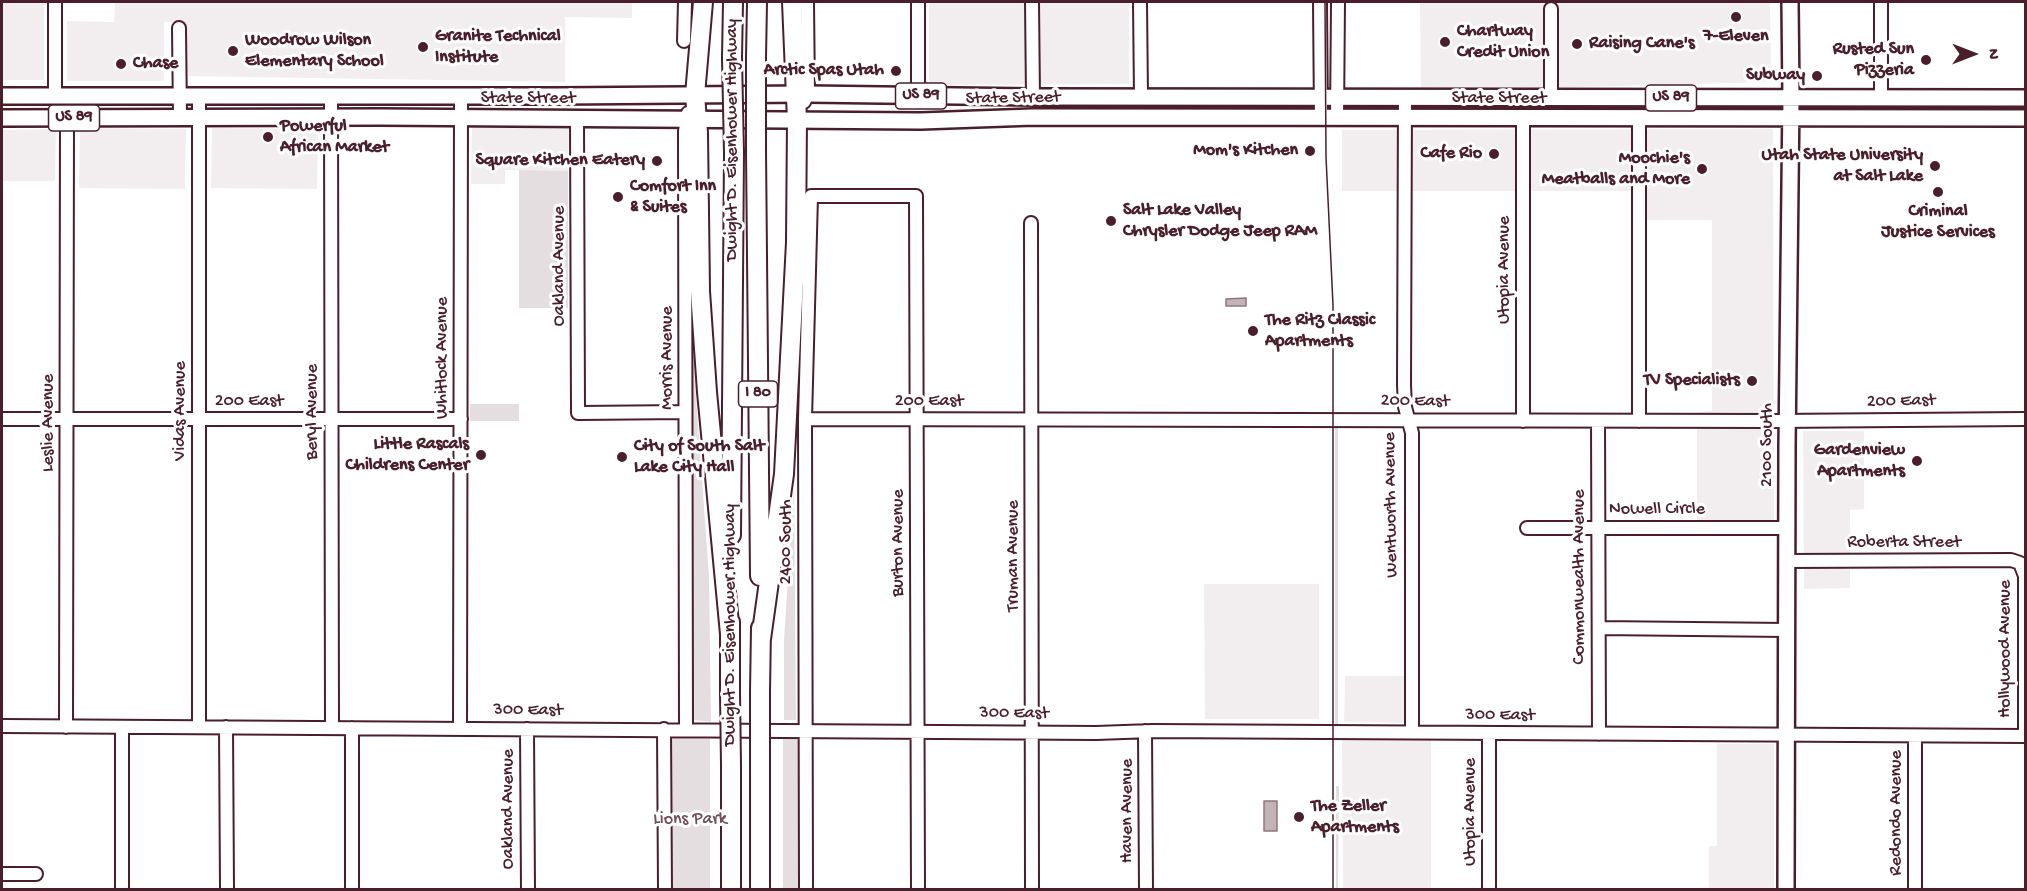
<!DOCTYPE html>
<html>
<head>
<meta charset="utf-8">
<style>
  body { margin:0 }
  #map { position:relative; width:2027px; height:891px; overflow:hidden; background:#fff; font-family:"Gochi Hand",sans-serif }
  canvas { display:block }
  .frame { position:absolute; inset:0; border:3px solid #4a1f2b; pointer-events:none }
  .north { position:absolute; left:1943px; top:24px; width:60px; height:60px; -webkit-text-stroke:4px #fff; paint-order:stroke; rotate:90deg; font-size:16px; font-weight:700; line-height:24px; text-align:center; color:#4a1f2b }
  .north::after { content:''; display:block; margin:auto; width:21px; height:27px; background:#4a1f2b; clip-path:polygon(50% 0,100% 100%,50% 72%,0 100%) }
</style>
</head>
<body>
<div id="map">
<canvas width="2027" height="891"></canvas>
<div class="frame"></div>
<div class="north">N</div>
</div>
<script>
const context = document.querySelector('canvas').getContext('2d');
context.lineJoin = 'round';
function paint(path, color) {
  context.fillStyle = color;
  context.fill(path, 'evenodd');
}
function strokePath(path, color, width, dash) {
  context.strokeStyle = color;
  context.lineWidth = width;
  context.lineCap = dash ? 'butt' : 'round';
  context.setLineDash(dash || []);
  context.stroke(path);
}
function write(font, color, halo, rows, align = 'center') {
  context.font = font + ' "Gochi Hand",sans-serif';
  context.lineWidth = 6;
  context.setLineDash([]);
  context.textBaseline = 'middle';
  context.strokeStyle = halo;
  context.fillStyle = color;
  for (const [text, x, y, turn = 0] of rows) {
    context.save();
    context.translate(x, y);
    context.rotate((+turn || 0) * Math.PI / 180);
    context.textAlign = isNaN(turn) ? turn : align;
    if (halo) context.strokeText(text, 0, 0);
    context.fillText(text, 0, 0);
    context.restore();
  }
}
const built = new Path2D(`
  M2,2H44V80H2Z
  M115,2H632V18L565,17V82L186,76V25L183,22H164V81H67V21L114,22Z
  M929,2H1129V84L929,85Z
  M1420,2H1770L1771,82L1421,91Z
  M472,127L569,128L568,171L505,170V184H471Z
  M80,128L186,129L185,189L79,188Z
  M212,128L318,129L317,189L211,188Z
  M56,129L55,181H2V130Z
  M1773,129L1774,534L1697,535V412L1712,411V220H1631V191H1342V130Z
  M1803,431H1864V509L1850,510V588L1804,589Z
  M1204,584H1319V719H1205Z
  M1345,676H1418V723L1344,722Z
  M1342,739H1431V889H1343Z
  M1717,744H1774V889H1709V846H1717Z`);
const green = new Path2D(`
  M519,170L568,171V308H519Z
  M692,342L709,576L711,722L693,720Z
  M470,404H519V421H470Z
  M1335,426H1338V726H1335Z
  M794,485L796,720H784V640Z
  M673,739H710V889L671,890V741Z
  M783,739H800V889L783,890Z
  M1336,786H1339L1338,890L1336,889Z`);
const water = new Path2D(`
  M1246,298V306H1226V299Z
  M1264,801H1277V831H1264Z`);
const minor = new Path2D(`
  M918,2V96
  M1032,2L1033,97
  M1140,2L1141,97
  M1320,2L1321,118
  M1881,2V98
  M1551,9V98
  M179,28L180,118
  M684,41L685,2
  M55,96V2
  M199,96V727
  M331,96L332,728
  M1405,97L1404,385L1405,407L1412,433V732
  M804,102L808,94L807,2
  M577,118L578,413L685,412
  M1337,118L1338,2
  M1523,118V421
  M1639,118V421
  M1031,223L1032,890
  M2,419H461
  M805,419L1774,421L2026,419
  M1598,421L1599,734
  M1527,528H1787
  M1787,561L2011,560L2020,563L2025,576V736
  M1599,628L1787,630
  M2,726L1096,733L1152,731L2026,736
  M66,727L67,118
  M122,727V890
  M226,727L227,890
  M352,728V890
  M460,728L461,96
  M527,729L528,890
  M664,729L665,890
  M686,730L685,131L688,113
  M1145,731L1146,890
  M1489,734V890
  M2,874H36
  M806,890L805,419L811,196H916L918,890
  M1915,890V736`);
const major = new Path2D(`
  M2,96H558L808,94L1033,97L2026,98
  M2,118L380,117L921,121L1033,117L2026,118
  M1786,890L1787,447L1791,98L1790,2`);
const highway = new Path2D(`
  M703,2L695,95L698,133L700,291L707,392L730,634
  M732,58L733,2
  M756,58L757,2
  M756,149L760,576
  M731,535L734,153
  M761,639L784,474L796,242L797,120L792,2
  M760,692L761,628
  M730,693V622
  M760,766V890
  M731,890V765`);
const tram = new Path2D(`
  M1325,2L1326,157L1333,305V890`);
const highwayBridge = new Path2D(`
  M732,58L734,153
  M756,58V149
  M760,692V766
  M730,693L731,765`);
const markers = [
  [1736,17,6,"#4a1f2b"],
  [1445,42,6,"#4a1f2b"],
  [1577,44,6,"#4a1f2b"],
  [423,47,6,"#4a1f2b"],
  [233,51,6,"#4a1f2b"],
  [1926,60,6,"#4a1f2b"],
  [121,64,6,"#4a1f2b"],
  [896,71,6,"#4a1f2b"],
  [1817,76,6,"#4a1f2b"],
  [268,137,6,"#4a1f2b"],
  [1310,151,6,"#4a1f2b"],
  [1494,154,6,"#4a1f2b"],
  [657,161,6,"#4a1f2b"],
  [1935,166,6,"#4a1f2b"],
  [1702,169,6,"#4a1f2b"],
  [1938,192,6,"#4a1f2b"],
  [618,197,6,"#4a1f2b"],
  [1111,221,6,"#4a1f2b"],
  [1253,331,6,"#4a1f2b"],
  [1752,381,6,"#4a1f2b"],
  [481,455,6,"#4a1f2b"],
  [622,457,6,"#4a1f2b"],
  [1917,461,6,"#4a1f2b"],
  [1299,817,6,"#4a1f2b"]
];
const shields = [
  [921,96,51],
  [1671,98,51],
  [74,118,51],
  [758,394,39]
];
const shieldNames = [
  ["US 89",921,96],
  ["US 89",1671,98],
  ["US 89",74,118],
  ["I 80",758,394]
];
const poiNames = [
  ["Chartway",1457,32],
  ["Credit Union",1457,53],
  ["Granite Technical",435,37],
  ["Institute",435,58],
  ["7-Eleven",1736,37,"center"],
  ["Woodrow Wilson",245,41],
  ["Elementary School",245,62],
  ["Raising Cane's",1589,44],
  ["Rusted Sun",1914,50,"right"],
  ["Pizzeria",1914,71,"right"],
  ["Chase",133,64],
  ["Arctic Spas Utah",884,71,"right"],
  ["Subway",1805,76,"right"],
  ["Powerful",280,127],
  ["African Market",280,148],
  ["Mom's Kitchen",1298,151,"right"],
  ["Cafe Rio",1482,154,"right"],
  ["Utah State University",1923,156,"right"],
  ["at Salt Lake",1923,177,"right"],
  ["Moochie's",1690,159,"right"],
  ["Meatballs and More",1690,180,"right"],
  ["Square Kitchen Eatery",645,161,"right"],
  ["Comfort Inn",630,187],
  ["& Suites",630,208],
  ["Salt Lake Valley",1123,211],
  ["Chrysler Dodge Jeep RAM",1123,232],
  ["Criminal",1938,212,"center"],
  ["Justice Services",1938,233,"center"],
  ["The Ritz Classic",1265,321],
  ["Apartments",1265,342],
  ["TV Specialists",1740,381,"right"],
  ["Little Rascals",469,445,"right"],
  ["Childrens Center",469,466,"right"],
  ["City of South Salt",634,447],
  ["Lake City Hall",634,468],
  ["Gardenview",1905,451,"right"],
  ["Apartments",1905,472,"right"],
  ["The Zeller",1311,807],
  ["Apartments",1311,828]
];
const streetNames = [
  ["State Street",528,99],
  ["State Street",1013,99,-1],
  ["State Street",1499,99],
  ["Dwight D. Eisenhower Highway",733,140,-90],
  ["Oakland Avenue",560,266,-90],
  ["Utopia Avenue",1505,270,-90],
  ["Whitlock Avenue",443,358,-90],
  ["Morris Avenue",668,358,-90],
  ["200 East",249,402],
  ["200 East",929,402],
  ["200 East",1415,402,1],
  ["200 East",1901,402,-1],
  ["Vidas Avenue",181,411,-90],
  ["Beryl Avenue",313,412,-90],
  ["Leslie Avenue",49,423,-90],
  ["2100 South",1768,445,-90],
  ["Wentworth Avenue",1392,505,-91],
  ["Nowell Circle",1657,510],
  ["2400 South",787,542,-90],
  ["Burton Avenue",899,543,-90],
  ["Roberta Street",1904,543],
  ["Truman Avenue",1014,556,-90],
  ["Commonwealth Avenue",1580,577,-90],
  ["Dwight D. Eisenhower Highway",731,625,-90],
  ["Hollywood Avenue",2006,649,-90],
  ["300 East",528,711,1],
  ["300 East",1014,714,1],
  ["300 East",1500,716,1],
  ["Oakland Avenue",509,809,-90],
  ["Haven Avenue",1128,811,-90],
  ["Utopia Avenue",1471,812,-90],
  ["Redondo Avenue",1897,813,-90]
];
const parkNames = [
  ["Lions Park",690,820]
];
paint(built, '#f2eeef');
paint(green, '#e5dee0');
paint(water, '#c1b3b6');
strokePath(water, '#91787e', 1.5);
strokePath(minor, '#4a1f2b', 16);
strokePath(major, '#4a1f2b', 20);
strokePath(highway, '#4a1f2b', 22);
strokePath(minor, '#fff', 12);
strokePath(major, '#fff', 15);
strokePath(highway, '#fff', 18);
strokePath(tram, '#4a1f2b', 1.5);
strokePath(highwayBridge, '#4a1f2b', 22, []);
strokePath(highwayBridge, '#fff', 18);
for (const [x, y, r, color] of markers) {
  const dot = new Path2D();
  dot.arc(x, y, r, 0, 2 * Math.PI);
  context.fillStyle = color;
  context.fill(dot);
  strokePath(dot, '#fff', 2);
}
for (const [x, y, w] of shields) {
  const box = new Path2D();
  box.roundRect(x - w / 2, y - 13, w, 26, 4.5);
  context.fillStyle = '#fff';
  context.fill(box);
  strokePath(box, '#4a1f2b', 1.5);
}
write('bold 16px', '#4a1f2b', null, shieldNames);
write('bold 18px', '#4a1f2b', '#fff', poiNames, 'left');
write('18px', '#4a1f2b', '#fff', streetNames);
write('18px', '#714f58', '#fff', parkNames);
</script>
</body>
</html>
